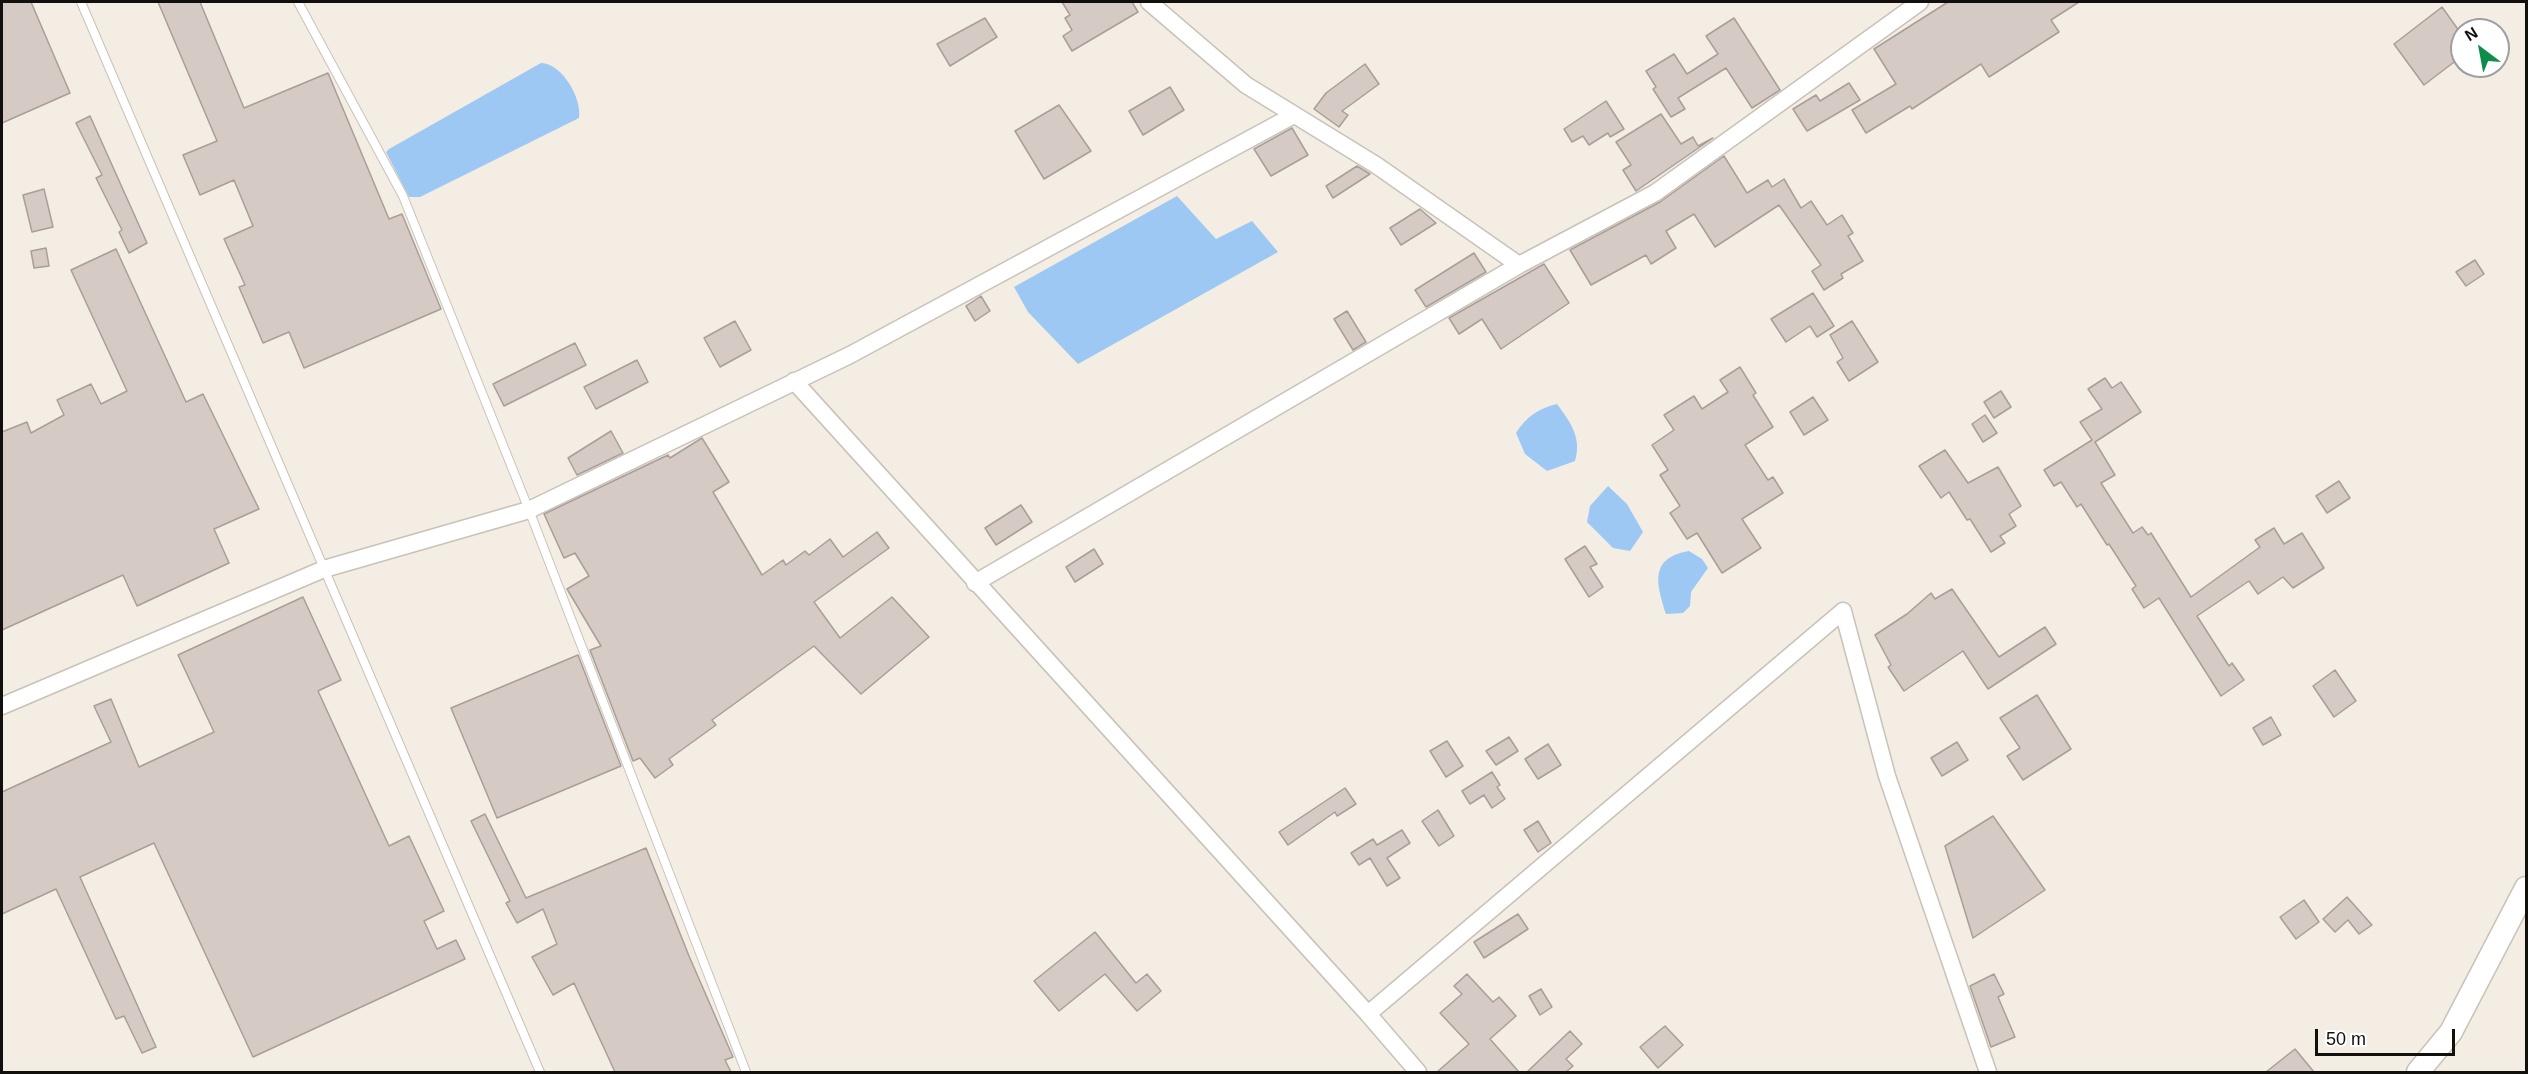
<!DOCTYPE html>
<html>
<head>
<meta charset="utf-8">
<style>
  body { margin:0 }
  #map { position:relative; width:2528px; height:1074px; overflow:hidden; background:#f4ede3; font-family:Helvetica,sans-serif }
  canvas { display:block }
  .frame { position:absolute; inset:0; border:3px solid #12100d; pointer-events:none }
  .north { position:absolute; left:2450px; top:18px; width:60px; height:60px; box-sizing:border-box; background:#fff; border:2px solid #a09f9e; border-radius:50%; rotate:328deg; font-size:16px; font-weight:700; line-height:24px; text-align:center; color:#12100d }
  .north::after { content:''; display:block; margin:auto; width:21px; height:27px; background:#0e8d49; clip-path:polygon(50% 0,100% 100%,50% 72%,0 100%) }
  .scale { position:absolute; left:2315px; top:1029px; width:140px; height:27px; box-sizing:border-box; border:3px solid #12100d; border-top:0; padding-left:8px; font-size:18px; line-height:21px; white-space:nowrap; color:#12100d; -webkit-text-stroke:4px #fff; paint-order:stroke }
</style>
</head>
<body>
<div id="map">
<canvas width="2528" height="1074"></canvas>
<div class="frame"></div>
<div class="north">N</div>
<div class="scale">50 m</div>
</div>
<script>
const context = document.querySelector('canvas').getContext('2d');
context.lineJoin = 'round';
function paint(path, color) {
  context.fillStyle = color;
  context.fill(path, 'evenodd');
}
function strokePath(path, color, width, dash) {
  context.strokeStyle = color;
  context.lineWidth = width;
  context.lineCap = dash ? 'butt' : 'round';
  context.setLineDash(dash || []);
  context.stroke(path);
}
const water = new Path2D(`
  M541,63C563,64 582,99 579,118L420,197H409L386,152L389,149Z
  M1177,196L1216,239L1252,221L1278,252L1078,364L1028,312L1014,287Z
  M1557,404C1571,423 1582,438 1575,461L1547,471L1525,454L1516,433C1526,417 1539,408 1557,404Z
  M1608,486L1627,504L1643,532L1630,551L1613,548L1587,522L1590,506Z
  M1689,551L1702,559L1708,568L1691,592L1690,606L1683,613L1666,614C1657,585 1648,558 1689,551Z`);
const building = new Path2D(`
  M2,2H31L70,93L2,123Z
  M158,2H200L244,108L328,73L389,219L402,214L441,309L304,368L289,332L263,343L239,287L245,285L224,239L253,226L234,180L200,195L183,155L217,141Z
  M1062,2H1132L1138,12L1072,51L1063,36L1072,30L1065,18L1070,15Z
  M1948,2H2079L2051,20L2059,32L1989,77L1981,64L1912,109L1910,106L1866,133L1852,110L1896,84L1874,49Z
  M2442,7L2462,35V56L2424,85L2394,44Z
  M985,18L997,37L950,66L937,44Z
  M1734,18L1780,90L1752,108L1726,68L1678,98L1685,109L1671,117L1653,89L1656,87L1646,71L1674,54L1687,74L1718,54L1706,36Z
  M1365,64L1379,84L1342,111L1348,115L1339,127L1314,109L1326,93Z
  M1849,83L1860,100L1807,131L1793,109L1816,95L1820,101Z
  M1170,87L1184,110L1143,135L1129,111Z
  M1606,101L1624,129L1610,137L1608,133L1589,145L1583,136L1572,142L1564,129Z
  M1059,105L1091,151L1044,179L1015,131Z
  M1661,114L1681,144L1693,137L1698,146L1713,138L1636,191L1623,170L1631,165L1616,142Z
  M90,116L147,243L129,253L119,232L122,230L96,178L102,175L76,123Z
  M1292,128L1308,155L1271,176L1254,149Z
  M1724,156L1747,193L1768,180L1772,187L1784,179L1801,208L1811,201L1827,225L1842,215L1853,233L1848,236L1863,261L1841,274L1843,278L1824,290L1812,271L1821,265L1779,205L1715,247L1694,214L1666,231L1676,248L1651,264L1646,255L1591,285L1570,250L1660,202Z
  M1357,166L1370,174L1333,198L1326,186Z
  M44,189L53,227L32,232L23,195Z
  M1420,209L1436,223L1401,245L1390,228Z
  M46,248L49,266L34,268L31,251Z
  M116,249L186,402L203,394L259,509L214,529L229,563L137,606L123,575L2,630V432L27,422L31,433L64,415L57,400L91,384L101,404L127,391L71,270Z
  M1474,253L1486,272L1426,307L1415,290Z
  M2475,260L2484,274L2466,286L2456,272Z
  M1544,264L1569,303L1501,349L1482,319L1459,334L1449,318Z
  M1813,293L1834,326L1817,337L1810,326L1786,342L1771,319Z
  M981,296L990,311L975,321L966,306Z
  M1347,311L1366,342L1353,350L1334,319Z
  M735,321L751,350L720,367L704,338Z
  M1852,321L1878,362L1849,381L1837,362L1843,358L1830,335Z
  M575,343L586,365L504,406L493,384Z
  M637,360L648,382L596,409L584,387Z
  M1740,367L1756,393L1753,395L1773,427L1745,445L1768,480L1773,477L1783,493L1742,519L1761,548L1722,573L1697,533L1687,539L1670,513L1680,506L1660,475L1668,470L1652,445L1674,430L1664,415L1694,396L1702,409L1728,392L1720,380Z
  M2105,378L2112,388L2121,382L2141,412L2095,442L2115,475L2101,483L2133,533L2142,527L2148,535L2151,533L2191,597L2260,547L2255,540L2274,528L2284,544L2302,533L2324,568L2293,588L2283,577L2258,594L2249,581L2197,616L2229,666L2232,663L2244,680L2221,696L2159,598L2144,608L2132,589L2136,586L2109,544L2107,545L2081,504L2077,507L2061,482L2054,486L2044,470L2092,440L2080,422L2102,409L2088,389Z
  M2001,391L2011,407L1994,418L1984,402Z
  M1813,397L1828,420L1804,435L1790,412Z
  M1985,415L1997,433L1983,442L1972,424Z
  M611,431L623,453L577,475L568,458Z
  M702,438L729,482L713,492L762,575L783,560L786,565L805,551L809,555L830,539L843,557L877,532L889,548L814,602L840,638L892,597L929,637L861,694L814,646L712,720L716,725L669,759L673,765L655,778L640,758L633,761L590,650L601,646L567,589L589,576L575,553L564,558L544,514L668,455L670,458Z
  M1945,450L1968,483L1998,467L2021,506L2009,514L2016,526L2000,536L2005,543L1991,552L1970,519L1967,520L1949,492L1941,498L1919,466Z
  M2339,481L2350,498L2327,513L2316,496Z
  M1021,505L1032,522L996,545L985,528Z
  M1585,546L1597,564L1590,567L1603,587L1589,597L1565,559Z
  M1094,549L1103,564L1075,582L1066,567Z
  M1952,589L1999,657L2045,627L2056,644L1988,689L1963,651L1904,691L1888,667L1891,665L1875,635L1907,614L1931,593L1935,599Z
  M303,597L341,680L318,691L389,846L409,836L444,911L424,921L437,949L456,940L465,959L253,1057L154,843L80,877L156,1047L142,1053L124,1016L116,1019L56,889L2,914V792L111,742L94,706L111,699L139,767L214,732L178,655Z
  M578,655L621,766L497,818L451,708Z
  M2335,670L2356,701L2334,717L2313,686Z
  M2037,695L2071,749L2023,780L2007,756L2020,748L2000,718Z
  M2271,717L2281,735L2263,745L2253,728Z
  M1509,737L1518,751L1496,765L1486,751Z
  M1447,741L1463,766L1446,777L1430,751Z
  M1957,742L1968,760L1942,776L1931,758Z
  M1548,744L1561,765L1538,779L1525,759Z
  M1492,772L1500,785L1497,787L1505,799L1492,808L1484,795L1470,804L1462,791Z
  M1345,788L1356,804L1337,816L1335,812L1288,845L1279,832Z
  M1438,810L1454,836L1439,846L1422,821Z
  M485,814L526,898L646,848L689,956L733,1057L725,1060L731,1072H615L574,983L553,995L532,957L557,944L543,909L517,923L506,903L510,901L471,821Z
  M1993,816L2045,890L1973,938L1945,846Z
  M1538,821L1551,843L1538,852L1524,830Z
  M1402,830L1410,843L1387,858L1400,878L1387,886L1370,858L1359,865L1351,853L1373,839L1377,845Z
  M2347,897L2372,925L2359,934L2348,920L2335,932L2323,919Z
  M2304,900L2319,922L2296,939L2280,917Z
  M1518,914L1528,929L1484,958L1474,942Z
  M1095,932L1136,983L1147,974L1161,991L1137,1011L1105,974L1059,1011L1034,981Z
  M1467,974L1493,1002L1499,997L1516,1016L1490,1039L1519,1072H1437L1469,1044L1440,1013L1462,994L1454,986Z
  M1994,974L2004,994L1998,997L2015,1037L1991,1047L1970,986Z
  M1541,989L1552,1007L1540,1015L1529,996Z
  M1665,1026L1683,1045L1658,1068L1640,1047Z
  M1570,1031L1582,1044L1566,1059L1573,1066L1566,1072H1527Z
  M2295,1049L2314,1072H2266Z`);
const service = new Path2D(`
  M81,2L540,1072
  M298,2L403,196L529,510L746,1072`);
const minor = new Path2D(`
  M1149,2L1246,85L1376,165L1519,265
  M794,381L1368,1014L1843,611L1887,776L1988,1072
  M975,583L1519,265L1655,193L1920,2
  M2,706L324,569L529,510L850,355L1294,115
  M1368,1014L1418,1072`);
const secondary = new Path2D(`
  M2418,1072L2451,1032L2526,888`);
paint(water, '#9dc8f3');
paint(building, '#d5cac4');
strokePath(building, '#a99e98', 1.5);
strokePath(service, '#c8c2b8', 10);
strokePath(minor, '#c8c2b8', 19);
strokePath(secondary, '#c8c2b8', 25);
strokePath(service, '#fff', 8);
strokePath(minor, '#fff', 16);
strokePath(secondary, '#fff', 22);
</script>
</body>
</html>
